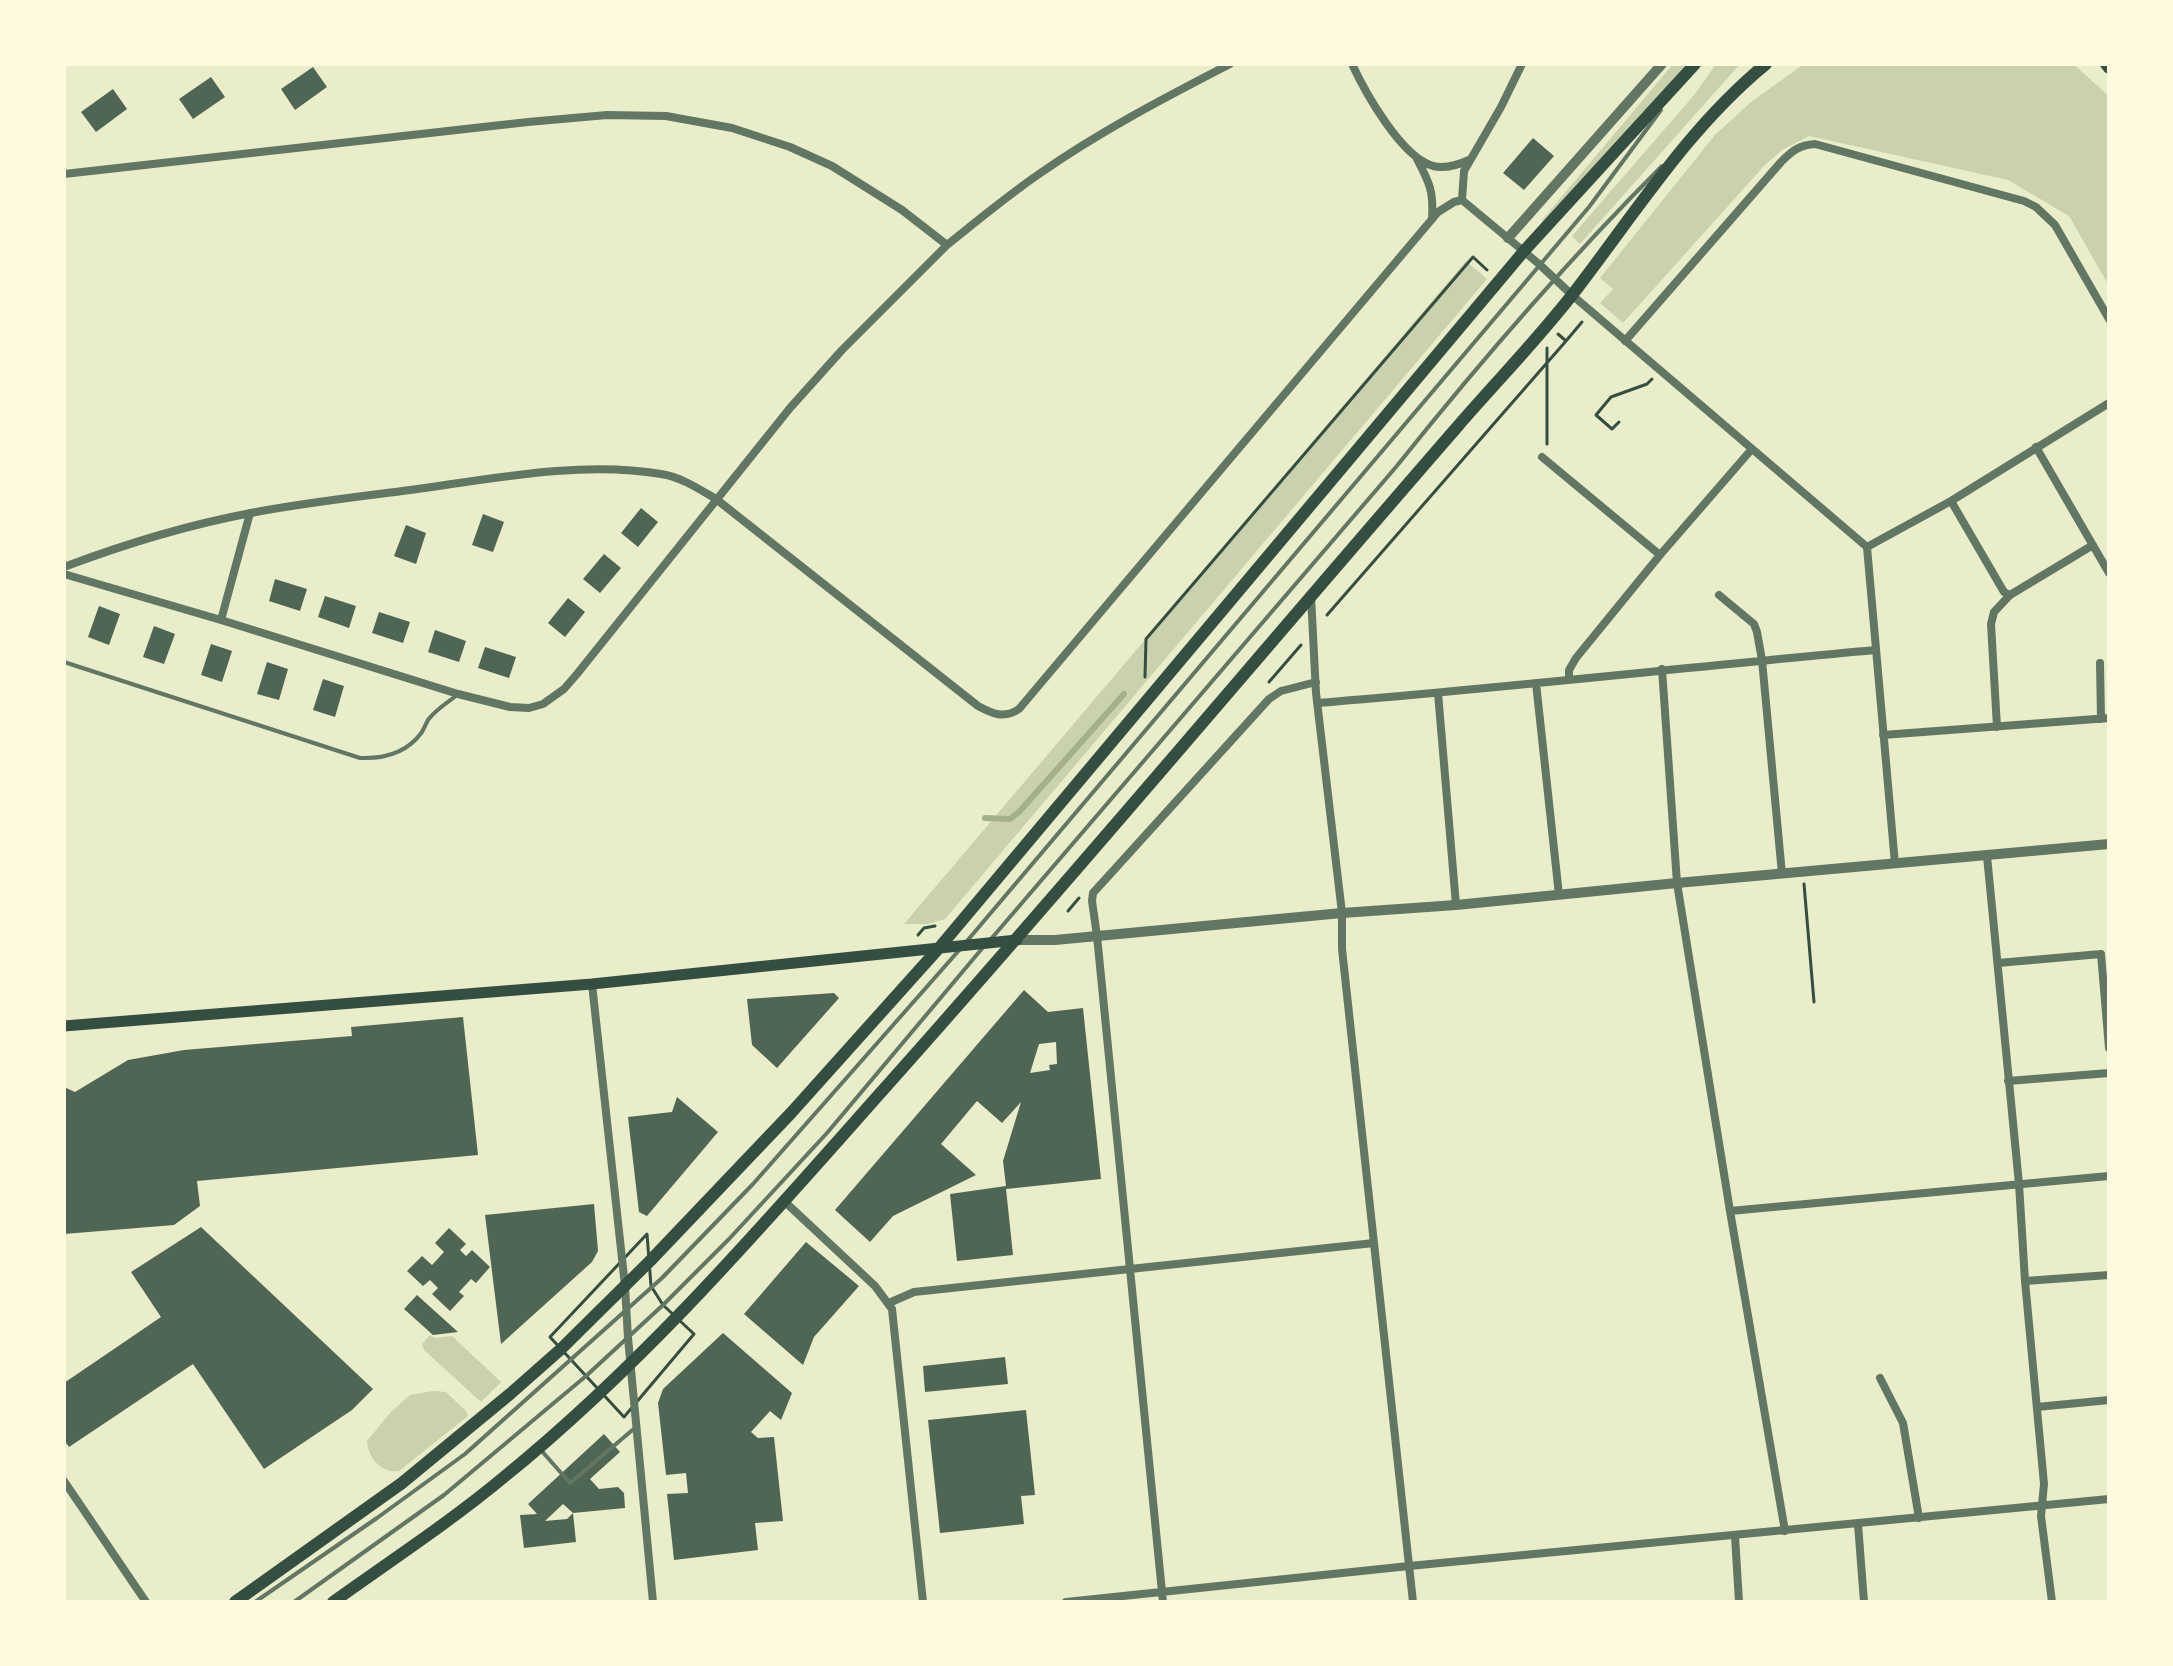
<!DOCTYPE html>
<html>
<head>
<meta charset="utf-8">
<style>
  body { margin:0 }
  #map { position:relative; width:2173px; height:1666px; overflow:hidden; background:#e9edc9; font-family:"DejaVu Sans",sans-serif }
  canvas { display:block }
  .frame { position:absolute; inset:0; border:66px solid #fefae0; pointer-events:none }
</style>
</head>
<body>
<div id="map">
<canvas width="2173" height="1666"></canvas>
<div class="frame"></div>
</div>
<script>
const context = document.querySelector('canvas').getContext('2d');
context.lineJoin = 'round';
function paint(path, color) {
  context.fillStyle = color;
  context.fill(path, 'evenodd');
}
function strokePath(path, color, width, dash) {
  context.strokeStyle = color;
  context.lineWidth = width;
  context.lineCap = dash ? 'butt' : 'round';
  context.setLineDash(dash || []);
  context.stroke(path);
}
const green = new Path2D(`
  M1673,64H1686L1658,97L1541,224L1542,220Z
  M1716,64H1740L1580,244L1572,236L1695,94Z
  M1804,64H2073L2109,96V286L2069,216L2008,180L1809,136L1782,150L1764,166L1623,323L1600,303L1613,289L1600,278L1715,135L1751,102Z
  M1466,261L1487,279L945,919L928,924H904Z
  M430,1335L435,1338L452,1336L501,1382L481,1402L424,1350L422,1344Z
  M433,1391L446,1392L466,1411L468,1416L399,1471C382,1474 368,1458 367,1441L391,1412L410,1395Z`);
const stream = new Path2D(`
  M985,818L1010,819L1019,812L1124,694`);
const building = new Path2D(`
  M313,67L327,87L295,110L281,89Z
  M211,77L225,97L193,119L179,99Z
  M113,89L127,109L96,132L81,112Z
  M1533,138L1554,156L1524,190L1503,173Z
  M641,508L658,522L638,547L621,533Z
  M483,514L504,522L493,552L472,545Z
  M406,525L426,533L416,564L394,556Z
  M604,554L621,568L600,593L583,579Z
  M275,579L307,589L300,611L269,601Z
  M325,596L356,606L349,628L318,617Z
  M568,598L585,612L565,637L548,623Z
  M99,606L120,614L109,645L88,637Z
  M379,612L410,622L403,643L372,633Z
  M154,626L175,634L164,664L143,657Z
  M435,630L466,641L459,662L428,652Z
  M211,644L232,651L222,682L201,675Z
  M485,647L516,657L509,678L478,668Z
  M267,662L288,669L279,700L257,694Z
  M323,679L344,686L335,717L313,710Z
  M1024,990L1048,1012L1083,1008L1101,1179L1006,1189L1013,1255L957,1261L950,1194L1006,1186L1003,1161L1021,1102L1002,1123L977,1101L941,1144L976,1175L893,1216L870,1242L835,1210ZM1056,1042L1057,1064L1049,1065L1050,1070L1030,1073L1039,1044Z
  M834,993L839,998L777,1068L752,1045L747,999Z
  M463,1017L478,1155L197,1181L200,1206L174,1225L64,1234V1087L75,1092L128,1060L184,1050L352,1036L351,1027Z
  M677,1097L718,1132L647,1216L639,1212L628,1117L672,1112Z
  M594,1204L598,1251L592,1262L501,1344L485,1215Z
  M201,1227L373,1389L352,1410L264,1469L193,1364L69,1447L64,1440V1383L161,1317L131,1272Z
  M449,1228L466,1244L460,1250L466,1256L472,1250L490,1267L476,1283L471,1279L459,1292L464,1296L450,1311L432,1294L438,1288L430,1280L423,1286L407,1271L422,1256L432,1265L444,1252L435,1243Z
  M806,1242L859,1286L814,1337L803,1365L744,1314Z
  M417,1295L458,1332L433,1335L404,1309Z
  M723,1333L792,1393L781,1420L770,1411L751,1432L758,1438L774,1437L783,1521L755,1523L758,1550L674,1560L667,1494L688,1493L686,1473L666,1475L658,1403L663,1389Z
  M1005,1357L1008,1384L925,1392L923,1366Z
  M1026,1410L1035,1495L1021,1496L1024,1524L940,1533L928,1420Z
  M604,1434L620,1452L590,1479L599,1489L618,1487L624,1493L625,1508L573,1513L563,1504L545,1521L567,1519L573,1513L576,1542L524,1548L520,1515L537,1514L528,1504Z`);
const path = new Path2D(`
  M1558,334L1566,341L1582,322
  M1619,422L1612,429L1596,415L1611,397L1647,384L1652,379
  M1547,444V348
  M1327,615L1566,341
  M1145,677L1146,639L1473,257L1487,270
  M1269,682L1301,645
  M1804,884L1814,1002
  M1068,911L1079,898
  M918,935L924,928L935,926
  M647,1234L651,1286L663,1305L694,1334L624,1417L550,1337Z`);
const service = new Path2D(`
  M64,662L360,758C385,759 407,753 422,732C424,728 426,724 428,720C435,710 447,703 457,695
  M991,939L1396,467C1479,363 1567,261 1662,166
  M967,941L1589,207L1661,110
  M540,1449L570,1483L636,1427
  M255,1602L377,1518L465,1454L662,1278L753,1184L961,948
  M294,1602L444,1495L586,1376L663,1305L729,1239L827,1133L985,945`);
const minor = new Path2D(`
  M1352,64C1365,92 1401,157 1433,166C1445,169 1458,165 1469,160
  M1416,157C1429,182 1434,190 1432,219
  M64,174L528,122L607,115L666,116L732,128L790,147L832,166L902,210L947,245L842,350L790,408L577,674L564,689L543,704L529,708L510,707L458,694L221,620L64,574
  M1462,200L1539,264L1572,295L1867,547L1895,864
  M947,245C977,221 1007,196 1039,174C1099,132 1164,98 1230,64
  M1625,341L1781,162C1792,151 1799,145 1815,144L2024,201L2036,207L2055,225L2109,319
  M2036,447L2109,573
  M1542,457L1660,555
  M1951,501L2004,592L2010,595
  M1867,547L1951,501L2109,403
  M64,567C125,544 187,525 251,513C308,502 367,496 425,488C500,477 586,461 661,474C681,477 699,489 716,499L978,706C993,714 1004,719 1019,709L1438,212L1454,202L1462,200L1464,171L1501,107L1522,64
  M1719,595L1754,624L1757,632L1762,660L1782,874
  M1311,596L1316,693L1342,913V949L1413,1602
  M221,620L250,513
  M2100,663L2101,719
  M1662,669L1677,883L1730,1211L1785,1531
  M1569,679V670L1576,658L1660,555L1751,450
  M1536,683L1559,895
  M1438,693L1456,905
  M1317,703C1503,688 1689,667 1875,650
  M1997,727L1991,624L1994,612L2010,595L2093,545
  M1883,735L2109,718
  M1987,856L2019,1184L2025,1281L2044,1484L2041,1516L2052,1602
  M1998,963L2101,954L2109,1048
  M592,984L625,1286L628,1338L653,1602
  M2008,1081L2109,1073
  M784,1201L875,1286L892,1309L923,1602
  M1730,1211L2109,1176
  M2025,1281L2109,1275
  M889,1303L914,1292L1374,1243
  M1880,1378L1903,1423L1919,1518
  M2037,1407L2109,1400
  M64,1481L146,1602
  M1858,1524L1864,1602
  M1735,1536L1739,1602
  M1066,1602L1409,1566L2109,1499
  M1163,1602L1097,936L1092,901L1093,893L1269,699L1281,691L1316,682`);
const tertiary = new Path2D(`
  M1508,238L1662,64
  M1017,940H1055L1342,913L1456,905L1677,883L2109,844`);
const secondary = new Path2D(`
  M64,1026L592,984L1017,940`);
const primary = new Path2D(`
  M2106,64L2109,68
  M235,1602L402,1483L510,1394L561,1349L650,1261L791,1113L939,948L1524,251L1695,64
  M333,1602C390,1561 450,1522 504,1477C641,1366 758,1231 875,1099C1073,878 1263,650 1458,426C1497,381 1539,338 1576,290C1636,212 1689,127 1766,64`);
paint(green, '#cad2ad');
strokePath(stream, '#a3b18a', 6);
paint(building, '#4f6655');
strokePath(path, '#344e41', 3);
strokePath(service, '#617663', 4);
strokePath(minor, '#617663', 8);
strokePath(tertiary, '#617663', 10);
strokePath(secondary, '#344e41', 11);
strokePath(primary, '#344e41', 12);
</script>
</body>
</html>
